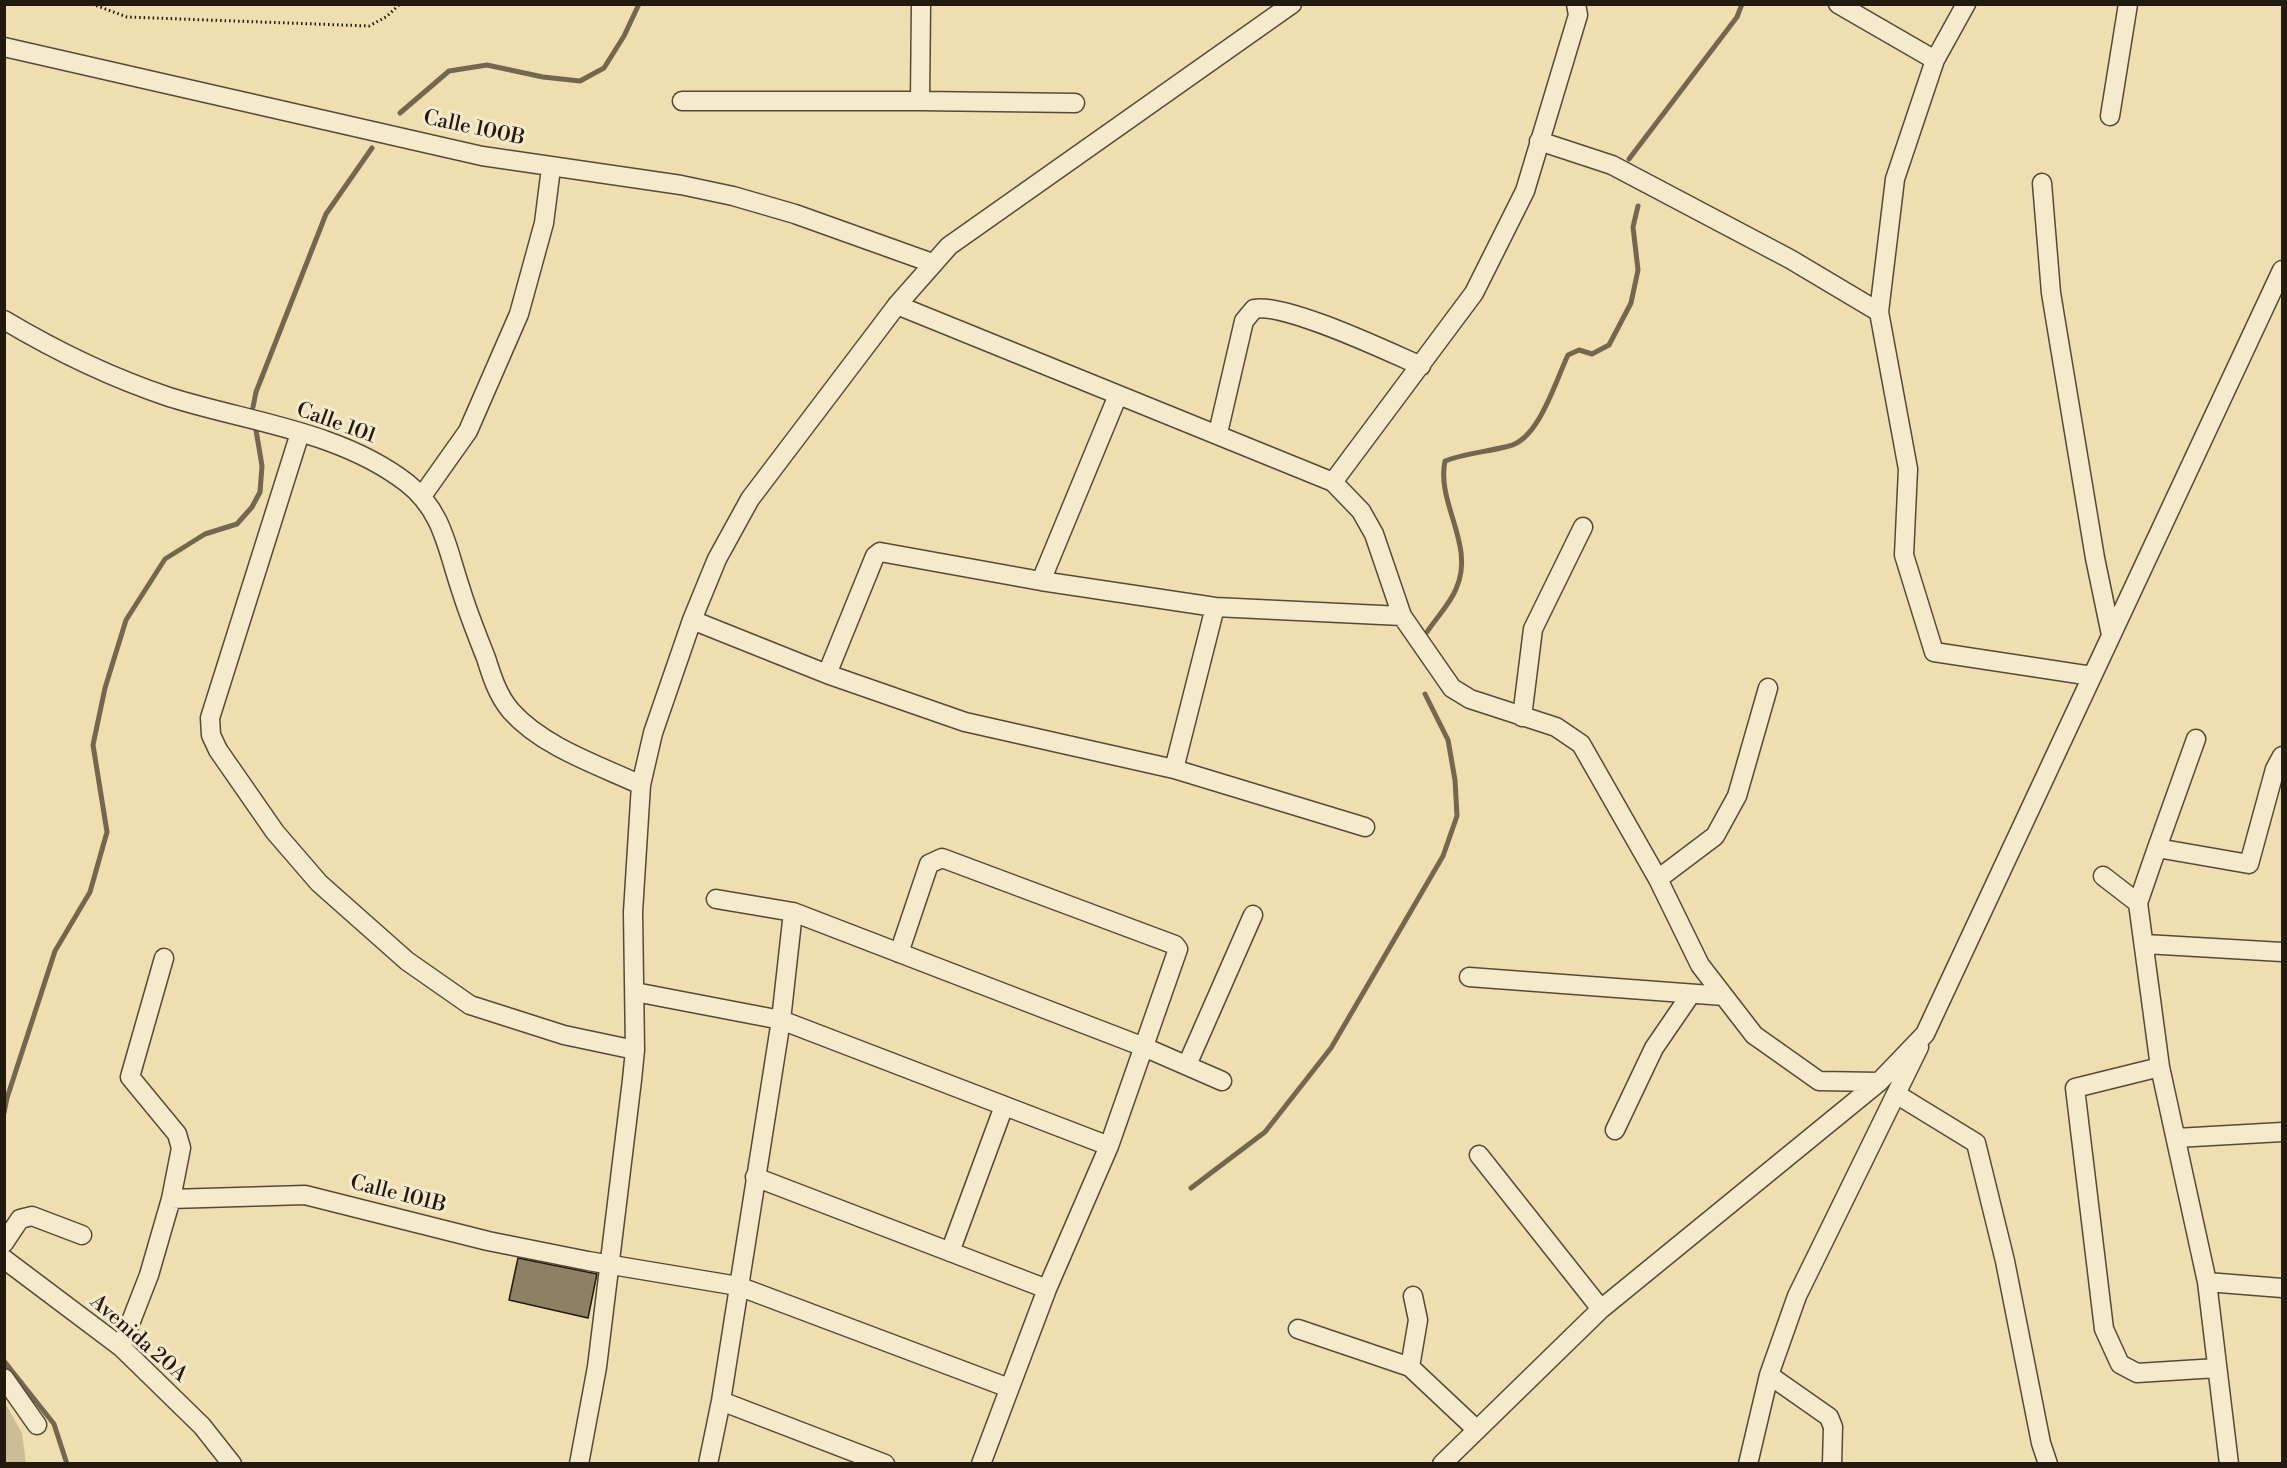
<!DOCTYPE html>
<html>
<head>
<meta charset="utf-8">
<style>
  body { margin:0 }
  #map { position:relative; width:2287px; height:1468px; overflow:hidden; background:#efdfb0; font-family:"Libre Bodoni",serif }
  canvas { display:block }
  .frame { position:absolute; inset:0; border:6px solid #22190f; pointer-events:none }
</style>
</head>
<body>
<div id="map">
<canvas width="2287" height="1468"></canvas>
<div class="frame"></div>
</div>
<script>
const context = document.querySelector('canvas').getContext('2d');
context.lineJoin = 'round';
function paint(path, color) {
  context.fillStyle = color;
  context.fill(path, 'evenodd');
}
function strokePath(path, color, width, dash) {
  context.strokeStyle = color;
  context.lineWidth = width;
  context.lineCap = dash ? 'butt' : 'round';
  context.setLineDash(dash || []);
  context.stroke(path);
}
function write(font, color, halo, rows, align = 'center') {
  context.font = font + ' "Libre Bodoni",serif';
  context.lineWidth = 6;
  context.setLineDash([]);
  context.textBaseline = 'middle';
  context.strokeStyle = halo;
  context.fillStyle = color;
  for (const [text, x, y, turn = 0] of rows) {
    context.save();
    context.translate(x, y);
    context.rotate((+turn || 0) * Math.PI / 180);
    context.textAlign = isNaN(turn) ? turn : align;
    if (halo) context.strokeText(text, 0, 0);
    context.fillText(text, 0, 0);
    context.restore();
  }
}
const green = new Path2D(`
  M5,1403L22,1433L26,1463H5Z`);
const stream = new Path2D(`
  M400,113L449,71L487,65L543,77L580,81L604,68L624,36L639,4
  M1629,159L1737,17L1742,4
  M253,407L256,392L326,214L372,148
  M1427,632C1436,618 1450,604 1456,589C1476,545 1436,504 1445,461C1466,453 1487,452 1509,446C1539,439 1555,382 1568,355L1579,350L1592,354L1609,345L1631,303L1638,270L1633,227L1638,206
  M4,1113L7,1098L55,951L90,892L107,832L93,745L105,688L126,620L165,559L205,534L237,524L252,507L260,492L262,466L256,430
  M1191,1188L1265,1132L1331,1048L1443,856L1457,816L1455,780L1448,740L1425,694
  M4,1361L54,1424L67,1464`);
const building = new Path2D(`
  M518,1258L597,1274L588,1318L509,1300Z`);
const path = new Path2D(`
  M92,4L127,17L369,26L386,17L400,4`);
const minor = new Path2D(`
  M1838,4L1935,60
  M1966,4L1935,60L1895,179L1879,312L1908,469L1904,555L1934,652L2092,676
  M4,47L482,156L681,185L733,196L795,214L932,263
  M682,101H920L921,4
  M920,101L1075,103
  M2110,116L2128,4
  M1539,141L1612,165L1790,259L1879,312
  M2042,183L2051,293L2095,558L2111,635
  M897,305L1333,482L1361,511L1374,534L1402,616L1452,688L1470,699L1556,727L1581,744L1658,879L1700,965L1754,1035L1819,1081L1879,1082
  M4,320C56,351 112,378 169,397C248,422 340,431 407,483C443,511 447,549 461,590C468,613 477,635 486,658C492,677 498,696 511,711C543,747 598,765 641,785
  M300,433L210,718L211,735L218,750L275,832L319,883L407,961L470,1005L564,1035L635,1050
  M1218,433L1244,321L1254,309C1284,302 1389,352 1421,366
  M1333,482L1474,293L1525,191L1578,15L1576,4
  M422,496L468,431L519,314L544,223L551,168
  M1041,581L1118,395
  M692,620L827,674L965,722L1174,769L1365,827
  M827,674L875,556L880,552L1041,581L1215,607L1402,616
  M1522,717L1533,629L1583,527
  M2196,739L2157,848L2249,864L2275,769L2282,756
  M1174,769L1215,607
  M2103,876L2138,903L2160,1067L2207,1282L2229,1464
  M1658,879L1715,836L1737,796L1768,688
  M716,899L793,912L1144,1047L1222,1081
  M2138,903L2157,848
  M2145,944L2282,952
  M899,953L929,864L942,858L1175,945L1178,949L1109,1146L1047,1289L981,1464
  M1469,977L1724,996
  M635,992L781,1020L1109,1146
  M1187,1065L1253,915
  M2160,1067L2075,1088L2104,1329L2120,1364L2137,1373L2217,1368
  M1896,1094L1976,1143L2005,1261L2041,1443L2048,1464
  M1615,1130L1654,1048L1691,994
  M2176,1138L2282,1132
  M1479,1155L1601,1309
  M755,1177L1047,1289
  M171,1199L305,1195L488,1241L588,1261L738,1286L1009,1388
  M4,1243L20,1219L32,1216L82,1235
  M950,1252L1004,1106
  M4,1259L121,1347L202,1426L232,1464
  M2207,1282L2282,1288
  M1298,1329L1410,1367L1477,1430
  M121,1347L149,1275L171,1199L181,1148L177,1134L130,1077L164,958
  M1410,1367L1418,1320L1413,1296
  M4,1378L37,1425
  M721,1401L885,1464
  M579,1464L597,1367L632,1080L635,1050L633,912L641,785L653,733L692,620L717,559L750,499L897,305L949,246L1292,4
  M708,1464L721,1401L781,1020L793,912
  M1442,1464L1601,1309L1879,1082L1925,1034L2282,270
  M1748,1464L1769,1375
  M1832,1464L1833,1427L1829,1417L1769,1375L1797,1296L1919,1047`);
const streetNames = [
  ["Calle 100B",474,129,12],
  ["Calle 101",336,424,20],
  ["Calle 101B",398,1195,14],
  ["Avenida 20A",138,1339,41]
];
paint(green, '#ccbd95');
strokePath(stream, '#73684f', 5);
paint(building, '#8d8063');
strokePath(building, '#22190f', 1.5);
strokePath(minor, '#554a37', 21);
strokePath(path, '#22190f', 3, [1.5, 3]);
strokePath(minor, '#f5eacc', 18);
write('21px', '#22190f', '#f5eacc', streetNames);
</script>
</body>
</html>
